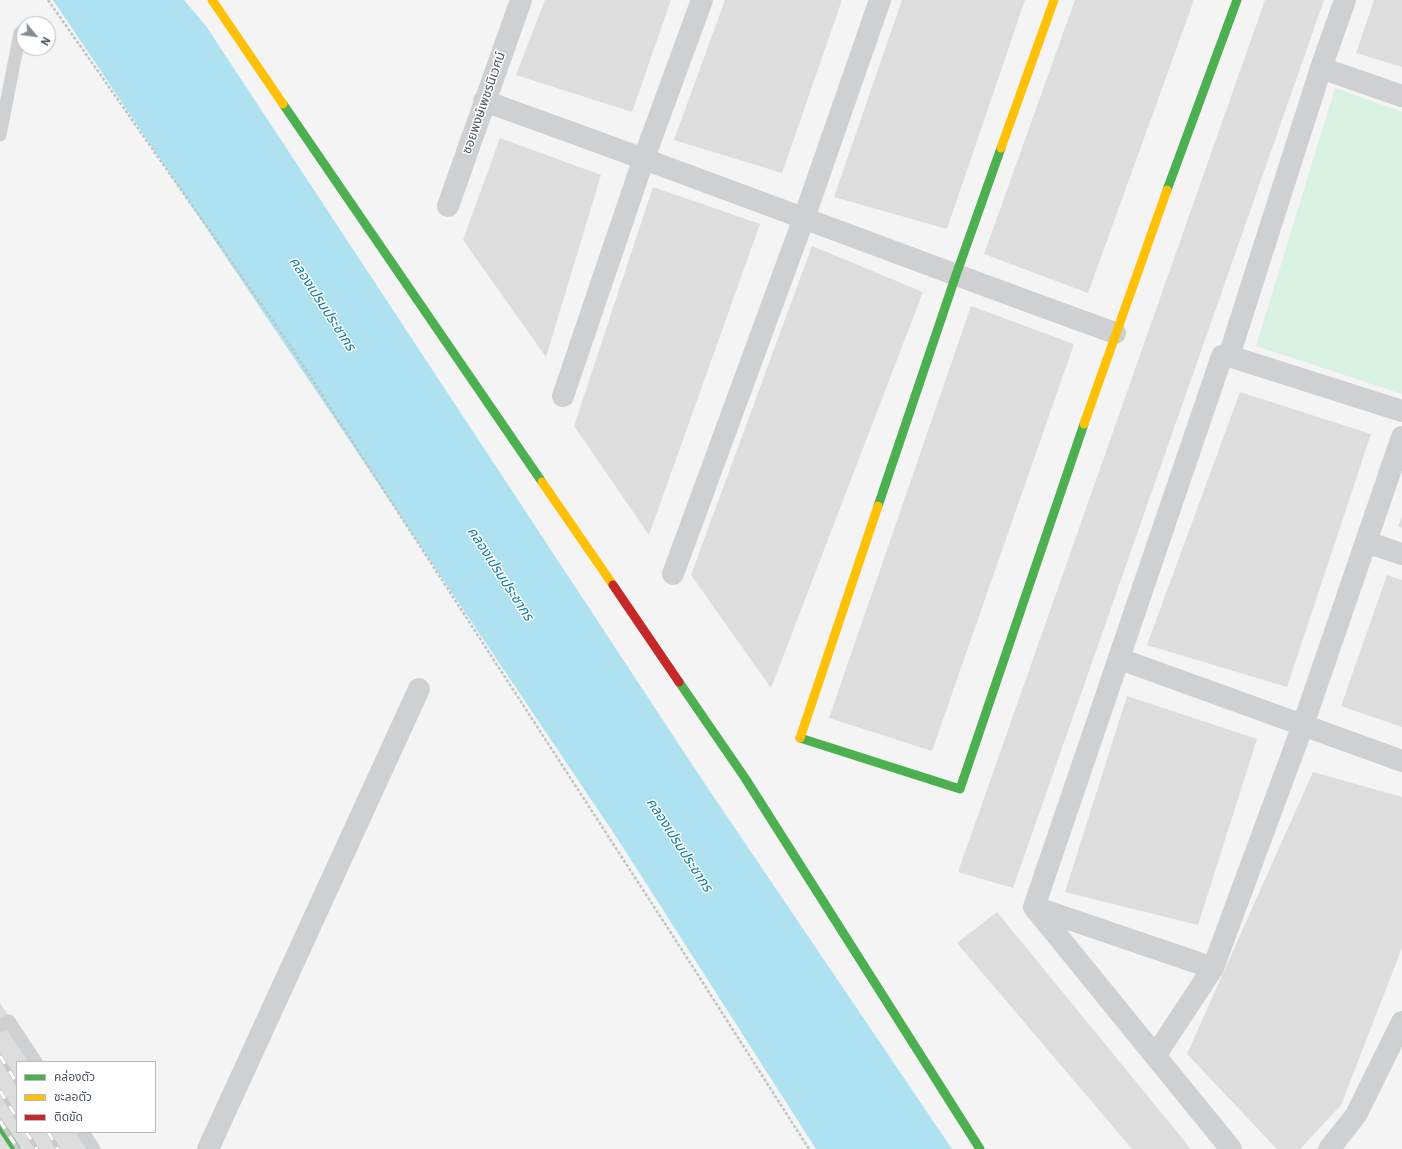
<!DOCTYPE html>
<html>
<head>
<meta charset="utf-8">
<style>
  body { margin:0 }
  #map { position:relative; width:1402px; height:1149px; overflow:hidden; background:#f4f4f4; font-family:"IBM Plex Sans","Noto Sans Thai",sans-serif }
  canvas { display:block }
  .legend { position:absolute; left:16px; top:1061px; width:140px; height:72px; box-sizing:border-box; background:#fff; border:1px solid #b7bbc0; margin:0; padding:5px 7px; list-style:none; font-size:12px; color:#4a5661 }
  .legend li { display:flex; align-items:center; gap:8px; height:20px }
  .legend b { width:20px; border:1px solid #b7bbc0 }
  .north { position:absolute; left:16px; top:16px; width:40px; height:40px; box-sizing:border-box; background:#fff; border:1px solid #b7bbc0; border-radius:50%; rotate:119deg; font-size:11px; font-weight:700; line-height:16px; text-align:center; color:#4a5661 }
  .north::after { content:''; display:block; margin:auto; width:14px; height:18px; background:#868d94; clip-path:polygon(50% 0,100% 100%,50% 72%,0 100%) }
</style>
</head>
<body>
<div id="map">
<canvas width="1402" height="1149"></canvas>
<ul class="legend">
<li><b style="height:5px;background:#4caf50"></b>คล่องตัว</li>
<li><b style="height:5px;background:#ffc107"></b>ชะลอตัว</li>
<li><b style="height:5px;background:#c62828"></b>ติดขัด</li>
</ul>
<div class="north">N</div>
</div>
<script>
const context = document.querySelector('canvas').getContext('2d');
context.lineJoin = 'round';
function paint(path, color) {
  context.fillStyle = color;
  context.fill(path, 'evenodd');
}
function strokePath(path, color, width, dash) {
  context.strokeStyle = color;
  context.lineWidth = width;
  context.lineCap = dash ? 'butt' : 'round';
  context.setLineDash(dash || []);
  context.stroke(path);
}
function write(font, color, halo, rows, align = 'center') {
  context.font = font + ' "IBM Plex Sans","Noto Sans Thai",sans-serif';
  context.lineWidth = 3;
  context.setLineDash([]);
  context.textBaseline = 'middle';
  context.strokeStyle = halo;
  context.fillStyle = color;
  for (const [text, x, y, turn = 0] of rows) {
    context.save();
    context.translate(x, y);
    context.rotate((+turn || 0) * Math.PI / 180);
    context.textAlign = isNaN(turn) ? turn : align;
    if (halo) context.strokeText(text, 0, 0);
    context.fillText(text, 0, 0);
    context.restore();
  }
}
const green = new Path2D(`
  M1335,88L1402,112V394L1256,346Z`);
const water = new Path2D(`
  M53,0H184L206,26L701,778L952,1149H816L617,838Z`);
const building = new Path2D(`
  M545,0H671L632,112L516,75Z
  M725,0H842L782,173L674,140Z
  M902,0H1025L947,229L834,197Z
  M1075,0H1194L1088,293L984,254Z
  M1265,0H1324L1013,888L958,872Z
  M1374,0H1402V67L1356,53Z
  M500,138L601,175L546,357L463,240Z
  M653,187L760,224L649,535L574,426Z
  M812,246L923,292L771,688L691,575Z
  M971,306L1074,344L932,751L829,718Z
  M1240,392L1371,434L1287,687L1147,645Z
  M1402,517V528L1398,526Z
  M1387,575L1402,580V727L1341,706Z
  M1127,696L1257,739L1198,925L1065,892Z
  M1313,772L1402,797V948L1341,1105L1300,1149H1277L1187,1054Z
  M997,912L1191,1149H1132L957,943Z
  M0,1003L39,1062H17V1132H86L97,1149H0Z`);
const path = new Path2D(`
  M48,0L287,341L682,950L809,1149`);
const lane = new Path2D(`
  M0,135L20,33
  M0,1026L9,1021L36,1062
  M83,1132L94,1149`);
const street = new Path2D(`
  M1321,68L1402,96
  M484,101C695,176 904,257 1115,333
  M448,206L521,0
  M1229,356L1321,68L1345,0
  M563,396L644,158L702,0
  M1366,542L1402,554
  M673,574L804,218L880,0
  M1120,659L1402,761
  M1034,907L1222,356H1229L1402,411
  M1213,968L1034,907L1231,1149
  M1155,1056L1213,968L1303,725L1402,437
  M208,1149L419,689
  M1329,1149L1356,1115L1402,1022`);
const fast = new Path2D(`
  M283,104L542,482
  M1167,190L1237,0
  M878,506L956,275L1001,148
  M679,682L745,778L980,1149
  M800,738L960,789L1084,424
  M0,1125L16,1149`);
const slow = new Path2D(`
  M212,0L283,104
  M1001,148L1054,0
  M1084,424L1167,190
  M542,482L613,585
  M800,738L878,506`);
const jam = new Path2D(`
  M613,585L679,682`);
const rail = new Path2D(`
  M0,1056L17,1083
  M0,1091L17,1118
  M0,1121L18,1149
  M26,1132L37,1149
  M48,1132L58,1149`);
const streetNames = [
  ["ซอยพงษ์เพชรนิเวศน์",484,103,-71]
];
const waterNames = [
  ["คลองเปรมประชากร",322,304,57],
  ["คลองเปรมประชากร",500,574,57],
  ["คลองเปรมประชากร",679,845,57]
];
paint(green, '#d9f2e3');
paint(water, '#aee2f0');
paint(building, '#ddddde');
strokePath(path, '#bcc7c4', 2.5, [3, 2]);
strokePath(lane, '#ced0d2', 13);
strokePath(street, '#ced0d2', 22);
strokePath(fast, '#4caf50', 9);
strokePath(slow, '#ffc107', 9);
strokePath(jam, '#c62828', 9);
strokePath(rail, '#c9cacc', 4.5);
strokePath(rail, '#fff', 3, [9]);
write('13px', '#4a5661', '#fff', streetNames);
write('italic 14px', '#0c7c9b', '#fff', waterNames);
</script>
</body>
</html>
